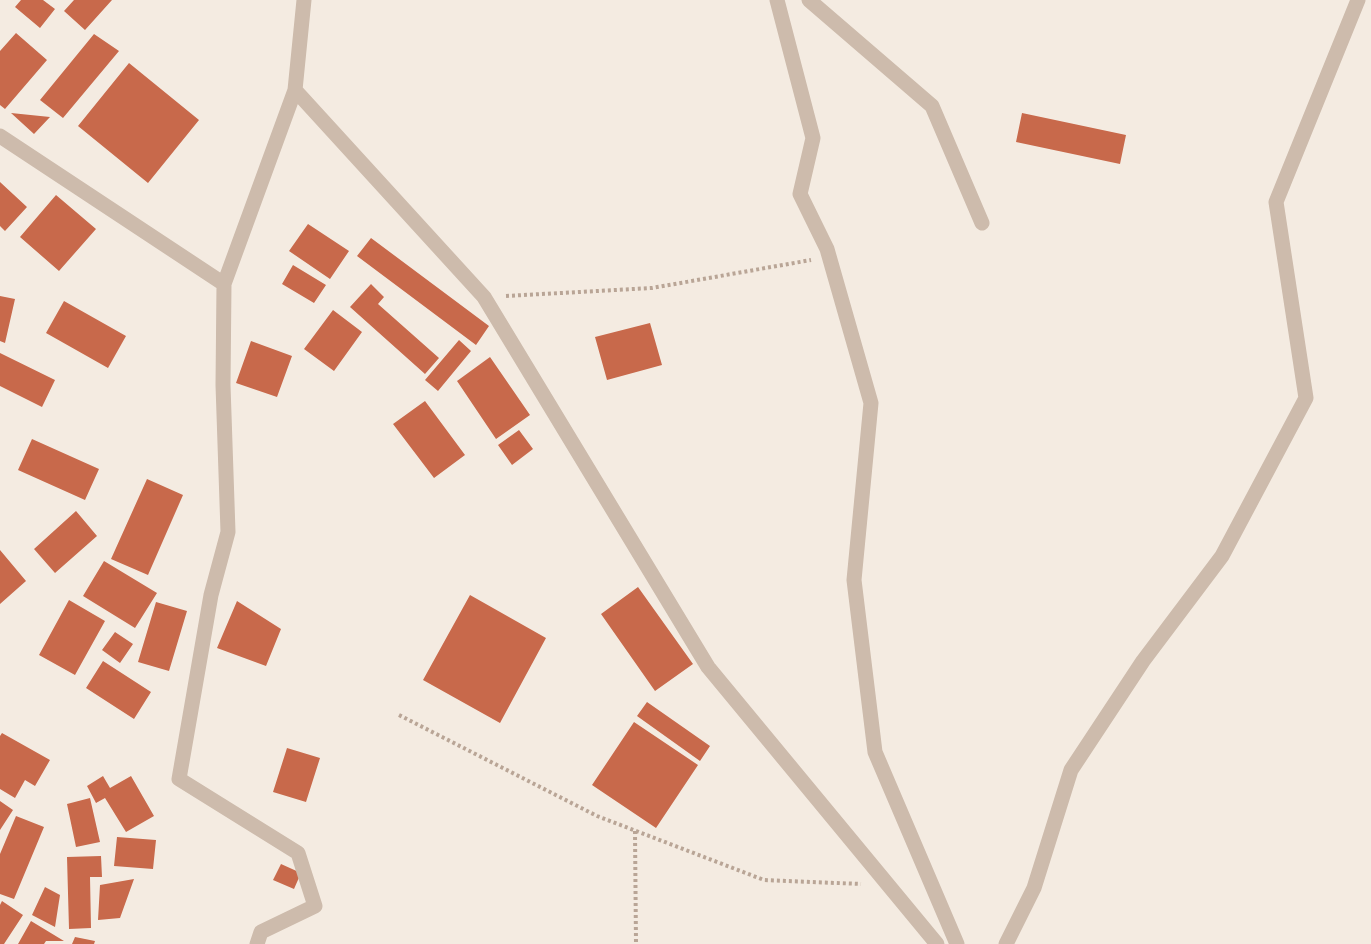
<!DOCTYPE html>
<html>
<head>
<meta charset="utf-8">
<style>
  body { margin:0 }
  canvas { display:block; background:#f4ebe1 }
</style>
</head>
<body>
<canvas width="1371" height="944"></canvas>
<script>
const context = document.querySelector('canvas').getContext('2d');
context.lineJoin = 'round';
function paint(path, color) {
  context.fillStyle = color;
  context.fill(path, 'evenodd');
}
function strokePath(path, color, width, dash) {
  context.strokeStyle = color;
  context.lineWidth = width;
  context.lineCap = dash ? 'butt' : 'round';
  context.setLineDash(dash || []);
  context.stroke(path);
}
const building = new Path2D(`
  M21,0H43L55,9L40,28L15,7Z
  M74,0H112L85,30L64,11Z
  M16,33L47,60L5,109L0,105V51Z
  M94,34L119,51L63,118L40,100Z
  M129,63L199,120L148,183L78,126Z
  M11,113L50,117L34,134Z
  M1022,113L1126,135L1120,164L1016,142Z
  M0,182L27,207L5,231L0,226Z
  M56,195L96,229L59,271L20,237Z
  M308,224L349,251L330,279L289,251Z
  M371,238L489,326L476,345L357,256Z
  M293,265L326,285L314,303L282,284Z
  M371,284L384,297L378,304L439,358L425,374L350,307Z
  M0,296L15,299L5,343L0,341Z
  M64,301L126,336L108,368L46,333Z
  M333,310L362,332L334,371L304,349Z
  M650,323L662,365L607,380L595,337Z
  M459,340L471,351L438,391L425,380Z
  M251,341L292,356L277,397L236,383Z
  M0,353L55,380L42,407L0,386Z
  M490,357L530,415L496,439L457,381Z
  M425,401L465,455L434,478L393,424Z
  M519,430L533,449L512,465L498,445Z
  M32,439L99,469L85,500L18,470Z
  M147,479L183,495L148,575L111,559Z
  M76,511L97,536L55,573L34,549Z
  M0,550L26,581L0,604Z
  M104,561L157,593L135,628L83,596Z
  M638,587L693,664L655,691L601,614Z
  M470,595L546,638L500,723L423,680Z
  M69,600L105,621L75,675L39,655Z
  M237,601L281,629L266,666L217,648Z
  M156,602L187,611L169,671L138,662Z
  M115,632L133,644L120,663L102,650Z
  M103,661L151,692L134,719L86,688Z
  M647,702L710,746L700,761L637,716Z
  M634,722L698,765L656,828L592,785Z
  M2,733L50,760L35,786L25,780L15,798L0,789V736Z
  M287,748L320,758L306,802L273,792Z
  M103,776L110,788L131,776L154,816L126,832L105,798L96,803L87,786Z
  M90,798L100,842L76,847L67,804Z
  M0,801L13,810L0,830Z
  M16,816L44,827L14,899L0,894V854Z
  M117,837L156,840L153,869L114,866Z
  M101,856L102,877H90L91,928L69,929L67,857Z
  M281,864L301,873L294,889L273,880Z
  M134,879L120,918L98,920L100,885Z
  M45,887L60,895L55,927L32,915Z
  M2,901L23,915L4,944H0V905Z
  M31,921L64,941H46L44,944H18Z
  M75,937L95,941L94,944H72Z`);
const path = new Path2D(`
  M506,296L652,288L811,260
  M399,715L597,816L764,880L861,884
  M635,831L636,944`);
const minor = new Path2D(`
  M304,0L295,90L484,297L708,667L937,944
  M777,0L813,138L800,194L827,249L871,403L854,580L875,752L957,944
  M809,0L932,106L982,223
  M0,136L224,284
  M257,944L261,932L315,906L298,853L179,779L211,595L228,532L223,385L224,284L295,90
  M1006,944L1034,888L1071,770L1143,661L1222,556L1306,398L1276,202L1358,0`);
paint(building, '#c8694b');
strokePath(path, '#b9a596', 4, [3, 3]);
strokePath(minor, '#cdbbac', 15);
</script>
</body>
</html>
